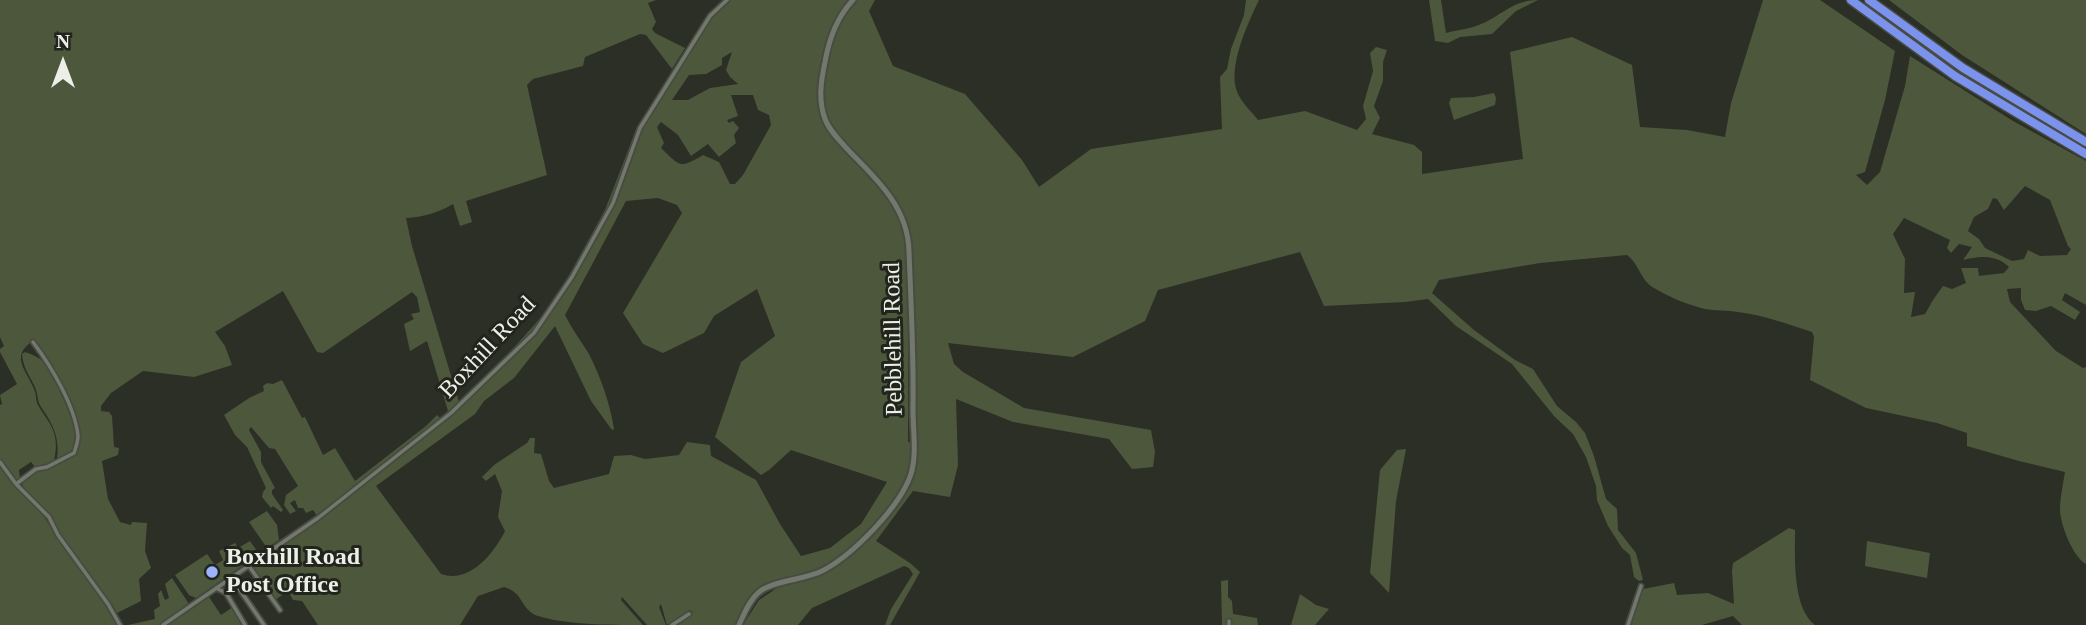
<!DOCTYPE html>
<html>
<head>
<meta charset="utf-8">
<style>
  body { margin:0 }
  #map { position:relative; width:2086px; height:625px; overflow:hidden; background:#2b2f25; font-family:"Times New Roman",serif }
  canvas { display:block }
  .north { position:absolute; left:28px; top:28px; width:70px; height:70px; -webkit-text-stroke:5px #21251b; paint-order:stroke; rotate:0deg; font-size:19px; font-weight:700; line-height:28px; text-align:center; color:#ecefe8 }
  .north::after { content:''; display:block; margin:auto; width:24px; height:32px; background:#ecefe8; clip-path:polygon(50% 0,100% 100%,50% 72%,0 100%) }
</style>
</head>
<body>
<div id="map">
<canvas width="2086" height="625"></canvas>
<div class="north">N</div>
</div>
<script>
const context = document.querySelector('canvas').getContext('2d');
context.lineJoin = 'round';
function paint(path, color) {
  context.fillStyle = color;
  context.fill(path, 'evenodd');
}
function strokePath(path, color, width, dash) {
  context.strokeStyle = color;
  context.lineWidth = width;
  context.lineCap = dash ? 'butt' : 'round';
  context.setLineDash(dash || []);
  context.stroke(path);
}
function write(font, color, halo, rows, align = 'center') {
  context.font = font + ' "Times New Roman",serif';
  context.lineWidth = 6;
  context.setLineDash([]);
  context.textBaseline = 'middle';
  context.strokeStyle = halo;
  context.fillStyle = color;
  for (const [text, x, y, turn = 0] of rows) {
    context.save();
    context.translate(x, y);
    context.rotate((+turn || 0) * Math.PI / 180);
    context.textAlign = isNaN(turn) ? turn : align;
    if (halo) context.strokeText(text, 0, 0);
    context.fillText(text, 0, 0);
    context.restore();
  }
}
const green = new Path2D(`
  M0,0H656L648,3L656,22L652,29L655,33L685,48L672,69L646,35L640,34L585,57L583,66L533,79L527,85L547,175L466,201L472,222L460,226L453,204C438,213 423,217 406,218L412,246L459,402L499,364L545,313L570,274L605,210L636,130L659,92L663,94C684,65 702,23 728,0H851L839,14L834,25L856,0H875L869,11L893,66L965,94L1022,160L1039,187L1091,149L1222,129L1220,77L1227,69L1231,49L1244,15L1246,0H1259C1248,23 1226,69 1238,94C1242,103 1252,112 1258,120L1305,111L1357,130L1366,119L1363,106L1373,71L1370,53L1376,47L1387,50L1383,62V81L1374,106L1380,118L1372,134L1414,145L1422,152V174L1523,159L1510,52L1572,37L1632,65L1640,127L1687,130L1725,137L1731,103L1763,0H1820L1895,51L1885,100L1865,172L1856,175L1867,185L1880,172L1905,86L1910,56L2013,121L2086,161V305L2065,293L2062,300L2080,312L2075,320L2051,306L2036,311L2025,310L2021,300V288L2007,289L2010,302L2056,351L2083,368L2086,367V564C2073,557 2061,526 2060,511C2060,498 2063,484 2065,472L2019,461L1967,446V433L1937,423L1866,408L1810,380L1814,337L1812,332C1788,324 1763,315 1738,312C1727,310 1716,311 1705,309C1688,305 1669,297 1654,288C1640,280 1640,265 1627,255L1540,263L1439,280L1432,293L1474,330L1515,360L1533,369L1557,406L1576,422L1585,433L1594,456L1606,499L1617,509L1618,530L1636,553L1643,580L1639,581L1634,577L1630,555L1622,548L1608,526L1597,500L1596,486L1586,457L1573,434L1554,416L1512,364L1456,326L1428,299L1405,302L1324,306L1300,252L1158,290L1145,321L1073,357L948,343L954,364L963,372L1024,408L1151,430L1155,452L1153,467L1132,469L1109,439L1013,422L956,399L958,465L950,497L913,491L876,541L910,563L920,572L890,625H885L891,609L913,574L909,568L904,566L812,608L798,625H743L759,600L777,588L775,582C753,586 746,607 738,625H674L693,612L689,610L686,614L667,625L661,604L659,607L666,625H647L622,597L621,600L643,625C610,625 564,625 535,615C519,606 524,593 504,587L478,596L460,625H318L302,601L293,600L288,591L275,600L252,565L320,520L313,510L306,513L303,508H298L295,500L290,503L296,511L290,514L284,505L286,495L298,486L275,449L269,448L251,427L249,430L261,452V462L275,488L272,490V494L283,510L281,512L273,506L271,508L262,497L263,492L266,488L247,447L235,435L224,415L249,398L264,391L263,386L267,383L273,384L282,380L302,418L305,417L323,455L335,448L355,481L426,426L437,415L440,418L448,411L427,341L410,351L404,324L414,319L411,314L420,312L417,297L412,292L323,353L317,352L283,291L215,332L225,346L232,365L194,377L143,371L111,393L101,406V411L109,412L112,416L114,447L119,448L118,455L102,461L108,499L120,522L131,525L132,522L147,523L145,551L151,568L139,579L141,601L117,613L112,604L106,607L117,625H0V405L2,404L0,395L17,384L0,352V349L4,346L0,337ZM732,52L726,70L730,77L738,84L710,88L688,100H672L689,75L706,74L722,65V58ZM731,95H753L758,110L769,115L771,125L743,175L735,184H730L719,162L703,155C679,169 681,167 661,148L664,143L657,127L661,122L678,135L691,156L708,144L719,157L736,143L734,135L739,128L733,121L729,123L727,120L738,116ZM2025,186L2050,200L2068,246L2071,249L2067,255L2040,256L2028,250L2024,259L2012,261L1985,248L1979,239L1968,231L1974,217L1988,209L1993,198L1997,199L2004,210ZM658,198L677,205L682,213L623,313L643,344L663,353L704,333L714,316L757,289L775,336L741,362L715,437L761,475L769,470L791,450L887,482L861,524L830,548L801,556L780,524L756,480L711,456L710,445L687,442L679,455L645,459L631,455L614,456L609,474L554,488L549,481L541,454L534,453L535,438H530L527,443L494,465L482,477L486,481L495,474L502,491L498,517L505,531C494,553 470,584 441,574L376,486L475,414L484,401L514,378L555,326L591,401L612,430L614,429C610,403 601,378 589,354C581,341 572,329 565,315L626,201ZM1904,218L1950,240L1947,248L1951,253L1959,244L1972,247L1963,260C1979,256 1996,254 2009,267L2004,273L1979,276L1978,268H1961L1966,283L1952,289L1943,286L1933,300L1925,314L1911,317L1915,292L1904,293L1905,259L1893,234ZM908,335L913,337L915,443L908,442ZM33,341C47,364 84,417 80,443C79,447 78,450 77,454L58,462L46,470C36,469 25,475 22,484L25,490L52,518L64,541L84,568L81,570L64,548L43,515L10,478L13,477L17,480L20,479L19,470L31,462L36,468L43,465L45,466L54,461C56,452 57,442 54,433C51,423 43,414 38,405C35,399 37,395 34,389C27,371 9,356 33,341Z
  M1429,0H1441L1446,33C1455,30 1464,30 1473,27C1498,20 1510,0 1538,0L1516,11L1492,34L1460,37L1448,43L1435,41Z
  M1889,0H2086V134L1962,55Z
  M1494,93L1496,98L1495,105L1454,120L1449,103L1451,98L1474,97Z
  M25,352C32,354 38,357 44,362C50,367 72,417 74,426C76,433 77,441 74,448C71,455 63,456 57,459C60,438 53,424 41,407C37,401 38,392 34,385C29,375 23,367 22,354Z
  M1406,449L1396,501L1389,593L1370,573L1380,470L1397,450Z
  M267,511L277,525L279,540L267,548L249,522Z
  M1789,528L1795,530C1795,556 1792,608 1815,625H1742L1733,616L1702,625H1630L1643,589L1674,583L1677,595L1708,593L1734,604L1732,571L1733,563Z
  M250,541L259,554L196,598L189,595L175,575L207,554L215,565L223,560L219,551L235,543L238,548Z
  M1867,541L1930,553L1927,578L1865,566Z
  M172,578L189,604L159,625H128L155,619L154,610L160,606L158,594L161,590L165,600L169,598L165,584Z
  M1228,580V597L1232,601L1233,614L1257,618L1258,625H1222L1221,581Z
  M1300,594L1316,605L1329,609L1315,625H1291Z
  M209,597L221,615L233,607L244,625H168Z`);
const street = new Path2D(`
  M0,462L16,484L49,517L58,535L108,604L120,625
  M16,484L36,469L47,467L74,453C76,447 78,442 78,436C75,406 51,366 33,342
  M249,566L280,610
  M231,577L264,625
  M216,588L226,593L245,625
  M1229,621V625
  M163,625L318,518L451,413L534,333L572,277L613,203L640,128L710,16L727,0
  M672,625L689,614
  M1628,625L1641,586`);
const secondary = new Path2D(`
  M739,625C744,614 749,601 758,593C770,581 804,580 822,571C853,555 900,507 911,474C917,454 913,431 913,410C914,357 911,304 909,251C908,209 879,181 851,153C842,143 830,132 825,119C818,100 821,81 825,62C829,39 837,17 853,0`);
const highway = new Path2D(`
  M1851,0L1955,76L2086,154
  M1869,0L1963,68L2086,142`);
const markers = [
  [212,572,7,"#9eb3fd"]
];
const streetNames = [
  ["Pebblehill Road",894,339,-91],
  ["Boxhill Road",488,348,-47]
];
const poiNames = [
  ["Boxhill Road",226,558],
  ["Post Office",226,586]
];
paint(green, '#4d573c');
strokePath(street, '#474b42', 7);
strokePath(secondary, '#474b42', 9);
strokePath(highway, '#474b42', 11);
strokePath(street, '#73786d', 3.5);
strokePath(secondary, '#73786d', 5);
strokePath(highway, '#7c93ed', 8);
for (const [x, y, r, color] of markers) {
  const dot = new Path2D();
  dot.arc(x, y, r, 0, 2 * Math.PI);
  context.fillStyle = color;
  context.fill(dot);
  strokePath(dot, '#21251b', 2.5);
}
write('24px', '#ecefe8', '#21251b', streetNames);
write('bold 24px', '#ecefe8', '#21251b', poiNames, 'left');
</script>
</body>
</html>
